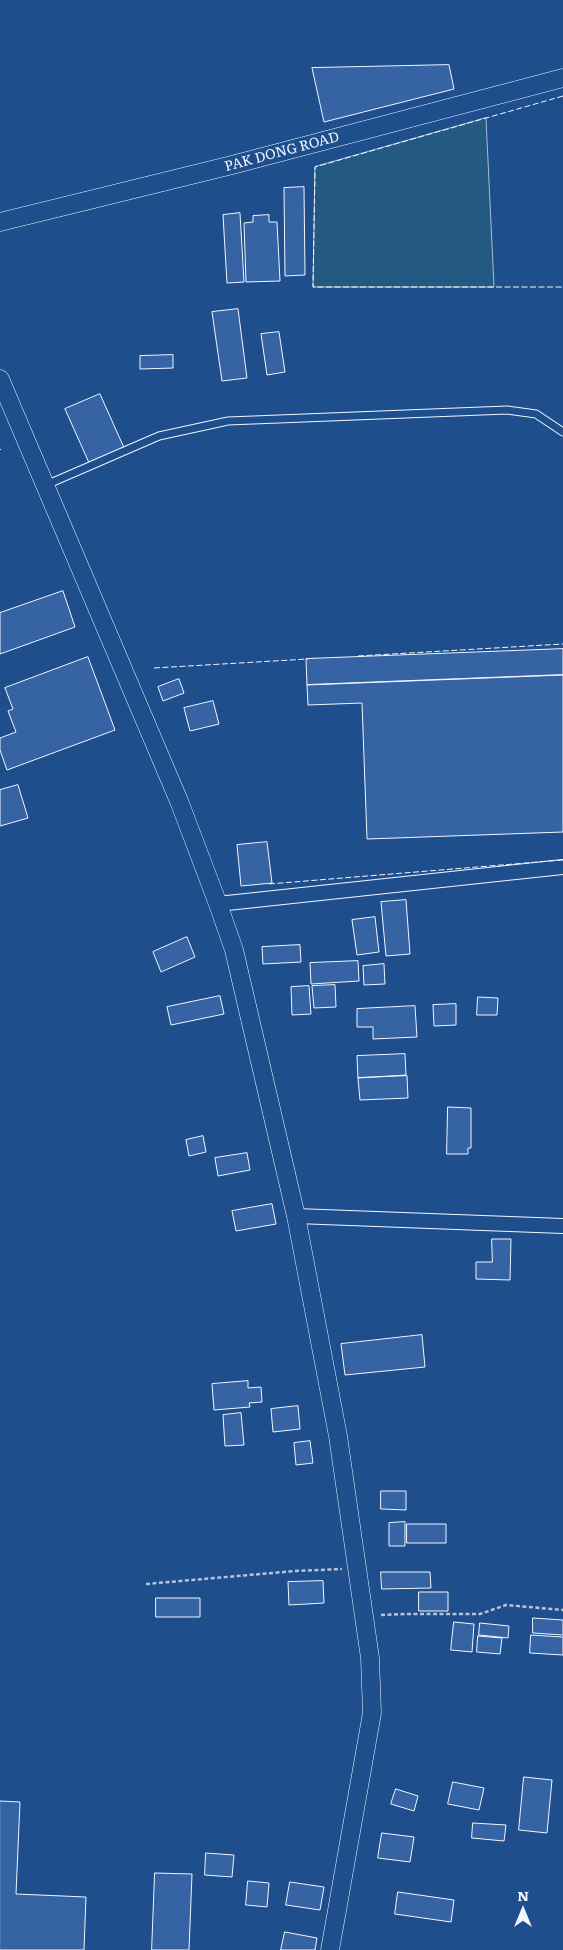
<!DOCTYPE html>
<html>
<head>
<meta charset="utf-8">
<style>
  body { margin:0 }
  #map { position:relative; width:563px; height:1950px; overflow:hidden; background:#1f4e8c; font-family:Literata,serif }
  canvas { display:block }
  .north { position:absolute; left:498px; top:1885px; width:50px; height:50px; -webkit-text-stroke:4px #1f4e8c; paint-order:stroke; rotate:0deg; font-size:14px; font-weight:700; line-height:20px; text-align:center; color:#f2f6ff }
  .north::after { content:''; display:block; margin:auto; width:18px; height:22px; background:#f2f6ff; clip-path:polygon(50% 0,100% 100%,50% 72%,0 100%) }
</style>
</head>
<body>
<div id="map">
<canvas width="563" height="1950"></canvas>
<div class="north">N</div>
</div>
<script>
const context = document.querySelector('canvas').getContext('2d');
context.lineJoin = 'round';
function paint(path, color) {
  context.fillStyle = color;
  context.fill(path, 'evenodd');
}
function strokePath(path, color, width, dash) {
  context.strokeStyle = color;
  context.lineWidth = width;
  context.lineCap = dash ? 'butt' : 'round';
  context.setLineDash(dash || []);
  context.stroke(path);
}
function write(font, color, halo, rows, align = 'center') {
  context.font = font + ' Literata,serif';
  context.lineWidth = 4;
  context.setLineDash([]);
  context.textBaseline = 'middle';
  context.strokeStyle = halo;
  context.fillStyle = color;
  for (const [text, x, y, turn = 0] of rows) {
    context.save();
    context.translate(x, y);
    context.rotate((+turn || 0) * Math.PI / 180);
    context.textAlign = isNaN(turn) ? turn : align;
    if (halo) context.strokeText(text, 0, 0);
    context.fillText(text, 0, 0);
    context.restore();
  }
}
const green = new Path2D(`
  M486,118L494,287H313L315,167Z`);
const building = new Path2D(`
  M449,65L454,89L324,122L312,68Z
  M304,187L305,275L285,276L284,188Z
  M240,213L244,282L227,283L223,215Z
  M269,215V222H277L280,281L246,282L244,223L253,222V216Z
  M238,309L247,378L222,381L212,312Z
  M279,332L285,372L267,375L261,334Z
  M173,355V368L140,369V356Z
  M100,394L125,450L90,465L65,409Z
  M63,591L75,627L0,654V613Z
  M563,649V675L307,685L306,659Z
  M88,657L115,730L7,770L0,750V738L16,732L8,711L13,709L5,688Z
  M563,675V832L367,839L362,703L308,705L307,685Z
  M179,679L184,693L163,701L158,687Z
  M213,701L219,724L190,731L184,708Z
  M18,785L28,818L0,826V790Z
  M267,842L272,883L241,886L237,845Z
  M406,900L410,954L386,956L381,902Z
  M375,917L379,952L357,955L352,920Z
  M187,937L195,957L161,972L153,952Z
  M300,945L301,962L263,964L262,947Z
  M358,961L359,981L311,984L310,963Z
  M384,964L385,984L364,985L363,966Z
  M335,985L336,1007L314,1008L312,986Z
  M309,986L311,1014L292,1015L291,987Z
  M220,996L224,1014L171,1025L167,1007Z
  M478,997L498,998L497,1015H477Z
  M456,1004V1025L434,1026L433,1005Z
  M415,1006L417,1037L373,1039V1027H357V1009Z
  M405,1054L406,1075L358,1078L357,1056Z
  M407,1076L408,1098L360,1100L358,1078Z
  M448,1107L471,1108V1148H468V1154H447Z
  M203,1136L206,1152L189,1156L186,1140Z
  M247,1153L250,1170L218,1176L215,1158Z
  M272,1204L276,1224L236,1231L232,1211Z
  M492,1239H511L510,1280L476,1279V1262H492Z
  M422,1335L425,1367L345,1375L341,1344Z
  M248,1381V1388L261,1387L262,1402L249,1403L250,1407L214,1410L212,1384Z
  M298,1406L300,1429L273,1432L271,1409Z
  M241,1413L244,1445L225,1446L223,1415Z
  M310,1441L313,1463L296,1465L294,1443Z
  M381,1491H406V1510L381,1509Z
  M405,1522V1546H389V1523Z
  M407,1524H446V1543H407Z
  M381,1572H430L431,1588L382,1589Z
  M323,1581L324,1603L289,1605L288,1582Z
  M419,1592H448V1611H419Z
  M156,1598H200V1617H156Z
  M533,1618L563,1620V1635L533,1633Z
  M454,1622L474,1624L472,1652L451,1650Z
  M480,1623L509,1626L508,1638L479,1635Z
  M531,1635L563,1637V1655L530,1653Z
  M478,1636L502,1638L500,1654L477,1652Z
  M524,1777L552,1780L547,1833L519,1830Z
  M453,1782L484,1788L479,1810L448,1804Z
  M396,1789L418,1796L414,1811L391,1804Z
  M0,1801L20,1802L16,1894L86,1897L84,1950H0Z
  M473,1823L506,1825L504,1841L472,1838Z
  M382,1833L414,1837L410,1862L378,1858Z
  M206,1853L234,1855L232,1877L205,1875Z
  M155,1873L192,1874L189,1950H152Z
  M248,1881L269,1883L267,1907L246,1905Z
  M290,1882L324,1887L320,1910L286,1905Z
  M398,1892L454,1900L451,1922L395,1914Z
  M285,1932L317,1938L315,1950H281Z`);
const path = new Path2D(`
  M146,1584L295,1571L342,1569
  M381,1615L407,1614H480L506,1605L563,1610`);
const service = new Path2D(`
  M46,485L159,436L228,421L507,410L536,414L563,432`);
const minor = new Path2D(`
  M218,904L563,867
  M296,1216L563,1226`);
const tertiary = new Path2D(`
  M0,222L232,165L563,78
  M0,379L179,801L218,904L234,950L296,1216L338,1436L370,1658L372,1713L330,1950`);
const fence = new Path2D(`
  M563,96L315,167L313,287H563
  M0,450L1,449
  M358,656L563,644
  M154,668L308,659
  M269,884L563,860`);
const streetNames = [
  ["PAK DONG ROAD",282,152,-15]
];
paint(green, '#245a82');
strokePath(green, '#a8bbd7', 1);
paint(building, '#3563a3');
strokePath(building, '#f2f6ff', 1);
strokePath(service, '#f2f6ff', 9);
strokePath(minor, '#f2f6ff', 16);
strokePath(tertiary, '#f2f6ff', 19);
strokePath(path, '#b3c4dc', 2.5, [4, 2.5]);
strokePath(service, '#1f4e8c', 7);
strokePath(minor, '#1f4e8c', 14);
strokePath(tertiary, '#1f4e8c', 18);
strokePath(fence, '#f2f6ff', 1, [6, 2.5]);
write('14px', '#f2f6ff', '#1f4e8c', streetNames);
</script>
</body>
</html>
